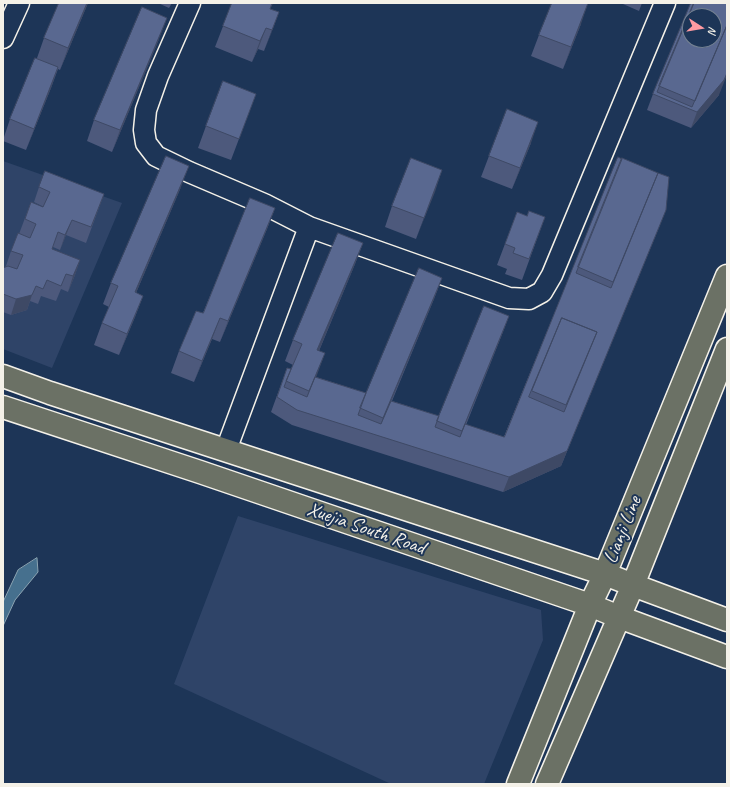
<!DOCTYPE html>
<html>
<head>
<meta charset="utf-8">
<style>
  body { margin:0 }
  #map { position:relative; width:730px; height:787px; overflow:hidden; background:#1d3557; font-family:Caveat,sans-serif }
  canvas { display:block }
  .frame { position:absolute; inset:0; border:4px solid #f4f1e8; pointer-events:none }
  .north { position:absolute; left:682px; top:8px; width:40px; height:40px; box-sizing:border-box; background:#1d3557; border:1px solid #738091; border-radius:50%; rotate:102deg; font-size:11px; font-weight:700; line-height:16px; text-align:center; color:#f4f1e8 }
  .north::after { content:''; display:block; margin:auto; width:14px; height:18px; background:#ff9aa2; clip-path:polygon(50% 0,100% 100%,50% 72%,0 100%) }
</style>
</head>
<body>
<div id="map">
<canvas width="730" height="787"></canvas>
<div class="frame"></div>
<div class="north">N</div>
</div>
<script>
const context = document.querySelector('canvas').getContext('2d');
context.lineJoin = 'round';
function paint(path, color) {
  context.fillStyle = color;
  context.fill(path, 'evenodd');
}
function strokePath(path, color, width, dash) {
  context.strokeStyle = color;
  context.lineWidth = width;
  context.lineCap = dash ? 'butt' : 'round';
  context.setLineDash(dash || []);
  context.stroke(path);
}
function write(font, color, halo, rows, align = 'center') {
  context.font = font + ' Caveat,sans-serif';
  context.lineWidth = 4;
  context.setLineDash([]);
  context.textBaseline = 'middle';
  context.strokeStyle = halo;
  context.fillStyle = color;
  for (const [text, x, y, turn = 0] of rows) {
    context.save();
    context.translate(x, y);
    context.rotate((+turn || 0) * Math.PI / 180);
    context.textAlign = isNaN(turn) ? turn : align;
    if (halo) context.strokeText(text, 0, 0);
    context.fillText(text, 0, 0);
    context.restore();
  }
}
const built = new Path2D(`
  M3,161L122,203L52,368L3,349Z
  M238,516L541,610L543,640L484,784H391L174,684Z`);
const water = new Path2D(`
  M37,558L38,572L15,600L3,626V602L18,570Z`);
const minor = new Path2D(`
  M190,3L158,76L146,110L144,130L146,143L156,156L189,172L264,204L309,227L509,298L529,299L542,292L552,275L665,3
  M3,38L19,3
  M226,450L309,227`);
const major = new Path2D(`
  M3,376L50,393L605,574L633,585L727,620
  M3,407L200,472L590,605L619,617L727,657
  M518,784L590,605L605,574L727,276
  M547,784L633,585L727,349`);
const wall = new Path2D(`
  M59,3H88L60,70L58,69L51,88L26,150L3,141V140L10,119L37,58L44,38Z
  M158,3H172L169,8Z
  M232,3H273L270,9L279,12L264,51L258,49L252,62L215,47Z
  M623,3H642L639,11L623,4Z
  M691,3L719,95L691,128L647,110L653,94Z
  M581,24L563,69L531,56L539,35Z
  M159,39L112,152L87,141L94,120Z
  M256,94L231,160L198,148L206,126Z
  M531,143L512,189L481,177L489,156Z
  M618,157L660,225L561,466L503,492L292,425L271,412L287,368L291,369L293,365L285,361L293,340L363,243L355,264L319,351L316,377L366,393L442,278L434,299L392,401L439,416L509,316L501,337L466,425L504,437Z
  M442,170L416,239L385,227L392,206Z
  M39,187L104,194L86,243L66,235L60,250L53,247L52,249L80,260L75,275L68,292L61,289L56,301L41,296L38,304L30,301L27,310L11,315L3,312V268L7,266H6L11,251L19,234L31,202L43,207H44L34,202Z
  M181,187L136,293L143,296L135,317L119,355L94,345L102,323L109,307L103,304L111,283Z
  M275,208L267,229L220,342L212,339L194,382L171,373L179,351L203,313Z
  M517,212L527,216L545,217L522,280L505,274L507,269L497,265Z`);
const shadedWall = new Path2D(`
  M87,3H88L60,70L68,48Z
  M588,3L581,24L563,69L571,47Z
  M279,12L271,34L264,51L272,30Z
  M167,18L159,39L112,152L120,130Z
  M266,28L258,49L252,62L260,41Z
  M58,67L51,88L26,150L34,129Z
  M727,73V75L719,95L691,128L697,112Z
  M538,122L531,143L512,189L520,168Z
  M189,166L181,187L127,314L135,292Z
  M442,170L435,192L416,239L424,218Z
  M275,208L267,229L220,342L228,321Z
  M666,210L660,225L561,466L503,492L509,477L567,451Z
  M72,220L60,250L65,235Z
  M363,243L355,264L310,372L317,350Z
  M80,260L75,275L68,292L73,276Z
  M442,278L434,299L377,435L383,418Z
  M32,295L27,310L11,315L16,299Z
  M143,296L135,317L119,355L127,334Z
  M509,316L501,337L454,452L462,431Z
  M220,318L212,339L194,382L202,361Z
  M325,353L317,375L301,412L309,391Z`);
const building = new Path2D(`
  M59,3H87L68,48L44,38Z
  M232,3H272L270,9L279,12L272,30L266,28L260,41L223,26Z
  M552,3H588L571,47L539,35Z
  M691,3H694L657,92L692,107L727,25V73L724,80L697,112L653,94Z
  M694,3H727V25L695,101L659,86ZM690,16H714V40H690Z
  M142,7L167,18L120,130L94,120Z
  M35,58L58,67L34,129L10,119Z
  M223,81L256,94L239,139L206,126Z
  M507,109L538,122L520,168L489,156Z
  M166,156L189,166L135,292L143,296L127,334L102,323L118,286L111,283Z
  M618,157L622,159L576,273L611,288L658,173L669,177L666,210L567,451L509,477L297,410L277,397L287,368L291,369L284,387L307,397L315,377L366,393L358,415L381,424L391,401L439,416L435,427L460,437L465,424L504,437ZM562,318L597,332L564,412L529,397Z
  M411,158L442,170L424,218L392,206Z
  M622,158L658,173L613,282L578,267Z
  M45,171L104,194L91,227L72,220L65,235L58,232L52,249L80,260L73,276L66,274L61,286L47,280L43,289L36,286L32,295L16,299L3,294V268L8,266L17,269L23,255L11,251L18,233L30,238L36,224L25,219L31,202L43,207L50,192L39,187Z
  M250,198L275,208L228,321L220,318L202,361L179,351L196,311L203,313Z
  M529,211L545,217L529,259L513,253L515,248L505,244L517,212L527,216Z
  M338,233L363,243L317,350L325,353L309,391L286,381L302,344L293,340Z
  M419,268L442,278L383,418L360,408Z
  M484,306L509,316L462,431L437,421Z
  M562,318L597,332L566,405L532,391Z`);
const streetNames = [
  ["Xuejia South Road",366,529,19],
  ["Lianji Line",623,530,-68]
];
paint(built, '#2f4468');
paint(water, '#46708e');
strokePath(water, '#8ca4b2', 1);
strokePath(minor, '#f4f1e8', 23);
strokePath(major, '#f4f1e8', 25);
strokePath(minor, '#1d3557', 20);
strokePath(major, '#6b7165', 22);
paint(wall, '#4d597c');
paint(shadedWall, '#3e4965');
paint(building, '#596890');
strokePath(building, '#3e4965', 1);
write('20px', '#f4f1e8', '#1d3557', streetNames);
</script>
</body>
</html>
